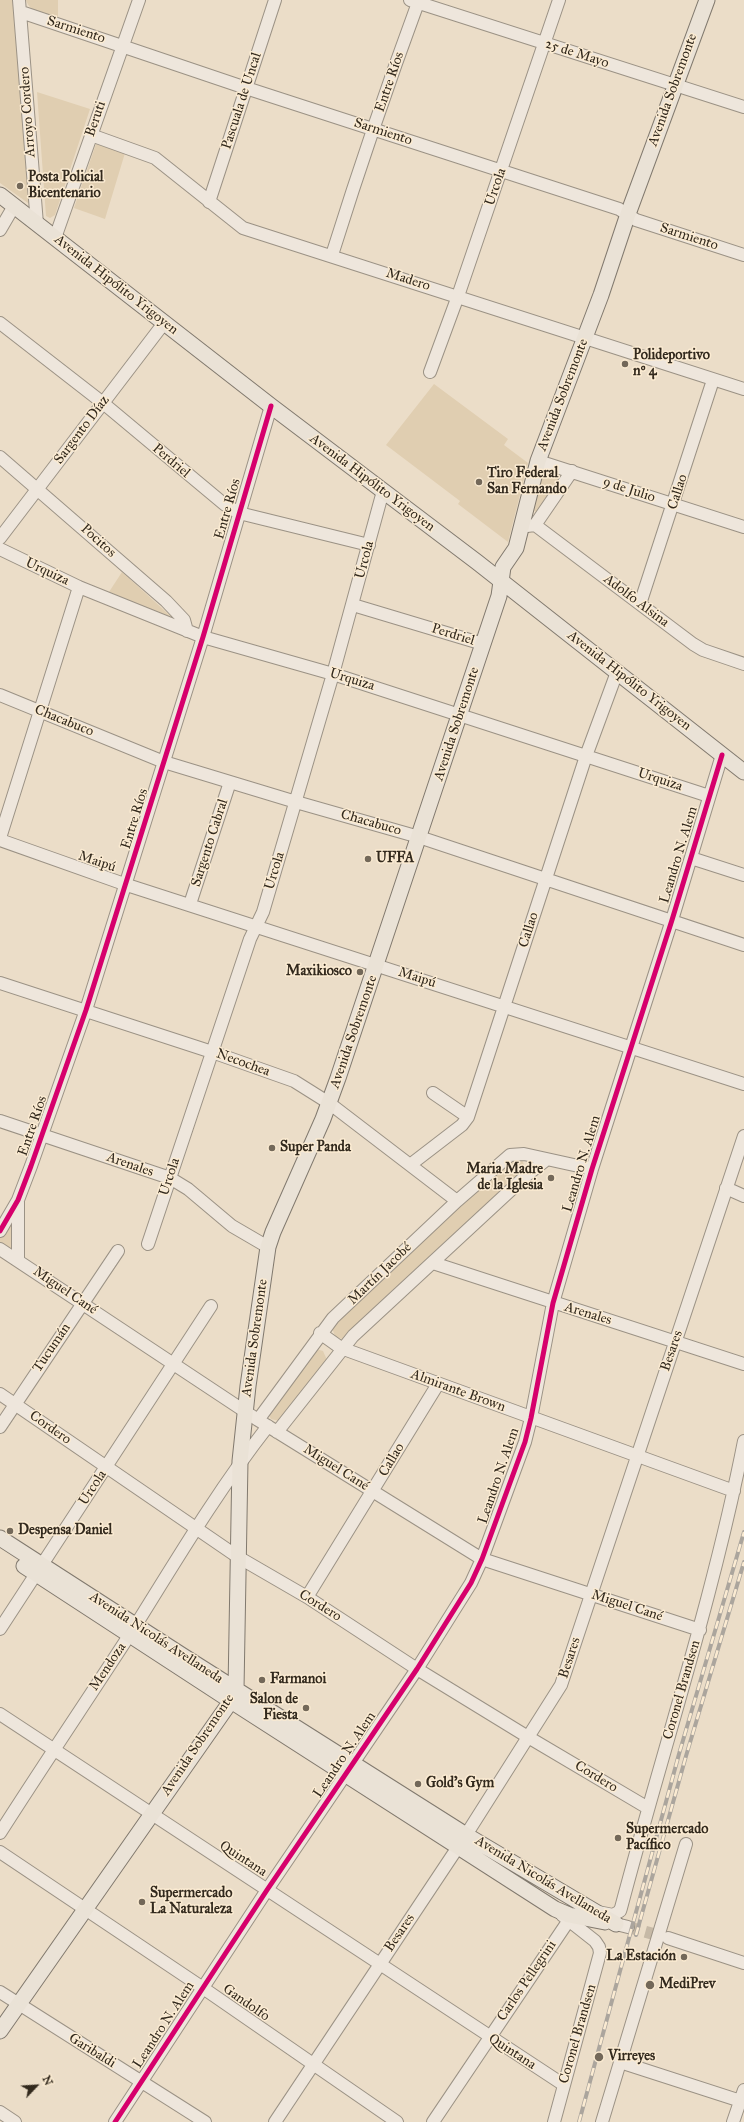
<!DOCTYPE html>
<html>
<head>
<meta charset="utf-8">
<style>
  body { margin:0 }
  #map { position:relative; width:744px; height:2122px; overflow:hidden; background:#ebddc8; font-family:"IM FELL Great Primer",serif }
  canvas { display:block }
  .north { position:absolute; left:16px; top:2066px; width:40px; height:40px; -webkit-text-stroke:3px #fbebd2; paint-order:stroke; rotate:65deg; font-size:11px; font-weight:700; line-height:16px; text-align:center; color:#32291d }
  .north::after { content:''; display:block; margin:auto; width:14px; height:18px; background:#32291d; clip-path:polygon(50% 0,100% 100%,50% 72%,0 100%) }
</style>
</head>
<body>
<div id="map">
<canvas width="744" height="2122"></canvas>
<div class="north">N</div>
</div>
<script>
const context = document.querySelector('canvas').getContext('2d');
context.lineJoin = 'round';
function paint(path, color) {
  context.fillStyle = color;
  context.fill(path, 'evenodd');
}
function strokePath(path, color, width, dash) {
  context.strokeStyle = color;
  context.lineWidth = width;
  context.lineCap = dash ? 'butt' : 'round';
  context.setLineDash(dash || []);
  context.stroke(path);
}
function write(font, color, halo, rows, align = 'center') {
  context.font = font + ' "IM FELL Great Primer",serif';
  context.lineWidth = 3;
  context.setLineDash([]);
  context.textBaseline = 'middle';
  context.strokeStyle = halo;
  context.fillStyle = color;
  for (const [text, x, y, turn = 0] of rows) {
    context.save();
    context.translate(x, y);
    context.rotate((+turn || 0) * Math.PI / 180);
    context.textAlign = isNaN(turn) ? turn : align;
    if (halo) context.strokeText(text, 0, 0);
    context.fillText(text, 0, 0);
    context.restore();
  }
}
const green = new Path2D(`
  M0,0H15L30,201L28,203L0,183Z
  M26,0H58V19C46,15 30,13 26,0Z
  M37,92L90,109L55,215L50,218L46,216Z
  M96,144L125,153L105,219L74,208Z
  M434,384L508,439L504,445L528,463L508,542L458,504L460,501L386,445Z
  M544,468L564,475L536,512L533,510Z
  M122,572L175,620L109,592Z
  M511,1159L522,1160L526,1169L345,1337L342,1339L335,1336L332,1328L336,1321Z
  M13,1219L12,1251L0,1244V1235Z
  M316,1349L323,1351L327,1360L279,1421L271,1419L268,1414Z`);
const minorTunnel = new Path2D(`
  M628,1927L668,1938`);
const minor = new Path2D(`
  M19,0L37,224
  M410,0L744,107
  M21,12L246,88L619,209L636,220L744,255
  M91,135L155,158L243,228L744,389
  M209,202L275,0
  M0,230L14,206
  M55,238L139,0
  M332,255C359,169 388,84 419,0
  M0,323L103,403L224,504L239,513L369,545
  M430,372L458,296L559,0
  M0,457L166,601L184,620L187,631
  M538,461L744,527
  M535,525L693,644L703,650L744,664
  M527,526L535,525L572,471
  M0,538L164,323
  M0,549L79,587L203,637L333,674L709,796
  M640,604L713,380
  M353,605L483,644
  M0,695L164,762L296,802L419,837L744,945
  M0,838L79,587
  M0,840L127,885L744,1084
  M691,858L744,875
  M190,904L230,782
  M0,983L212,1052L294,1081L329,1103L457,1201
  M433,1093L468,1117
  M0,1121L170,1178L188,1189L232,1226L268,1247
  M410,1165L462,1125L468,1117L586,756L617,672
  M726,1188L744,1196
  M18,1202V1260
  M0,1231L18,1200L31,1166L86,1010L203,637L271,406
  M148,1244L250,939L263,912L333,674L383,491
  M0,1249L258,1420L482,1559L700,1630
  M433,1263L744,1364
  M320,1333L341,1348L734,1491
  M0,1394L238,1557L307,1597L417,1669L528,1737L648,1808
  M258,1420L333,1318L457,1201L510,1155L524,1154L592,1169
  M0,1427L118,1251
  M277,1432L353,1336L528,1174L546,1160
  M307,1597L438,1384
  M0,1629L211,1306
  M0,1714L564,2085
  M0,1833C44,1764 90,1696 134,1628C177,1559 218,1490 268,1426
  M0,1852L203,1988L397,2122
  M598,1912L613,1915L620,1911L621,1908C662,1752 713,1599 744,1441
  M616,1924L628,1927
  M668,1938L744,1963
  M0,1992L205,2122
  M620,2062L744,2102
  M0,2112L15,2122
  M115,2122L267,1890L417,1669L471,1583L482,1559L525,1442L531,1418L553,1303L592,1169L672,920L722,755
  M275,2122L466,1835L561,1685L744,1136
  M433,2122L569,1920
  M554,2122L600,1953L599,1947L595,1941L562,1915
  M602,2122L686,1844
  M733,2122L744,2090`);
const major = new Path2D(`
  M0,195L271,406L477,562L744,772
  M0,1538L183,1656L466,1835L616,1924
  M24,1566L231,1701L555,1909L569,1915L605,1922
  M0,2031L231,1701L236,1689L240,1461L248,1386L268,1247L273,1232L323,1119L338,1078L499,596L503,567L516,548L538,461L601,295L628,214L707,0`);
const rail = new Path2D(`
  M636,1935L686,1756L744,1562
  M579,2122L679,1754L744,1532`);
const cycleway = new Path2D(`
  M0,1231L18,1200L31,1166L86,1010L203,637L271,406
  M115,2122L267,1890L417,1669L471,1583L482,1559L525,1442L531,1418L553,1303L592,1169L672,920L722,755`);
const markers = [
  [20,186,4,"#736859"],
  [625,364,4,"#736859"],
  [479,482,4,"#736859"],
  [368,859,4,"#736859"],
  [360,972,4,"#736859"],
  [272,1148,4,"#736859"],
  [551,1178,4,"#736859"],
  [10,1531,4,"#736859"],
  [262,1680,4,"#736859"],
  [306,1708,4,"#736859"],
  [418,1784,4,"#736859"],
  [618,1838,4,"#736859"],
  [142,1902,4,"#736859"],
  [684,1957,4,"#736859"],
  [650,1985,5,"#736859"],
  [599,2057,5,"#736859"]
];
const streetNames = [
  ["Sarmiento",76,30,18],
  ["25 de Mayo",577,54,18],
  ["Entre Ríos",390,82,-71],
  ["Avenida Sobremonte",673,90,-70],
  ["Pascuala de Uncal",242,101,-72],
  ["Arroyo Cordero",28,112,-94],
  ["Beruti",96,119,-71],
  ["Sarmiento",383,132,18],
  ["Urcola",496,187,-71],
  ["Sarmiento",689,237,18],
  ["Madero",408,280,18],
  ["Avenida Hipólito Yrigoyen",116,285,38],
  ["Avenida Sobremonte",563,395,-69],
  ["Sargento Díaz",82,430,-53],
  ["Perdriel",171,461,40],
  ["Avenida Hipólito Yrigoyen",372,483,37],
  ["9 de Julio",629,490,18],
  ["Callao",678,492,-72],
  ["Entre Ríos",228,509,-74],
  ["Pocitos",98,541,42],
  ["Urcola",365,560,-75],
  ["Urquiza",47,572,25],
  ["Adolfo Alsina",636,601,37],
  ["Perdriel",453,635,17],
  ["Urquiza",352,680,17],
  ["Avenida Hipólito Yrigoyen",629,681,38],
  ["Chacabuco",64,721,22],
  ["Avenida Sobremonte",457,724,-72],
  ["Urquiza",660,780,18],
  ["Entre Ríos",135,819,-73],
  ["Chacabuco",371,823,16],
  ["Sargento Cabral",210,843,-72],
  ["Leandro N. Alem",679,855,-73],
  ["Maipú",97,862,19],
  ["Urcola",275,871,-73],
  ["Callao",529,930,-72],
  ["Maipú",417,978,18],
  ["Avenida Sobremonte",354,1032,-71],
  ["Necochea",243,1063,20],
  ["Entre Ríos",33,1126,-71],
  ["Leandro N. Alem",582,1164,-73],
  ["Arenales",130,1165,19],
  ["Urcola",170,1177,-72],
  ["Martín Jacobé",380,1274,-44],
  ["Miguel Cané",65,1291,34],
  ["Arenales",588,1314,17],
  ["Avenida Sobremonte",255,1338,-82],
  ["Tucumán",52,1348,-56],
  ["Besares",672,1351,-71],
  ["Almirante Brown",458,1391,20],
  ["Cordero",50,1428,35],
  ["Callao",392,1460,-59],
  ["Miguel Cané",336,1468,32],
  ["Leandro N. Alem",499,1476,-71],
  ["Urcola",93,1488,-57],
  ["Cordero",320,1606,32],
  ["Miguel Cané",627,1606,18],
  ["Avenida Nicolás Avellaneda",156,1638,33],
  ["Besares",570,1658,-72],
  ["Mendoza",108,1667,-56],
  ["Coronel Brandsen",682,1690,-74],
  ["Avenida Sobremonte",198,1745,-56],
  ["Leandro N. Alem",345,1755,-56],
  ["Cordero",596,1777,31],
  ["Quintana",243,1859,33],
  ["Avenida Nicolás Avellaneda",543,1880,31],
  ["Besares",400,1933,-56],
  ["Carlos Pellegrini",527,1981,-56],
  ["Gandolfo",246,2003,35],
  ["Leandro N. Alem",164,2025,-57],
  ["Coronel Brandsen",578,2034,-74],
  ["Garibaldi",92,2051,32],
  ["Quintana",512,2052,33]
];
const poiNames = [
  ["Posta Policial",28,178],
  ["Bicentenario",28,194],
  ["Polideportivo",633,356],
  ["nº 4",633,372],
  ["Tiro Federal",487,474],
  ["San Fernando",487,490],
  ["UFFA",376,859],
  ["Maxikiosco",352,972,"right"],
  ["Super Panda",280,1148],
  ["Maria Madre",543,1170,"right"],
  ["de la Iglesia",543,1186,"right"],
  ["Despensa Daniel",18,1531],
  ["Farmanoi",270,1680],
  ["Salon de",298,1700,"right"],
  ["Fiesta",298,1716,"right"],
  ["Gold's Gym",426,1784],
  ["Supermercado",626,1830],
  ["Pacífico",626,1846],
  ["Supermercado",150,1894],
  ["La Naturaleza",150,1910],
  ["La Estación",676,1957,"right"],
  ["MediPrev",659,1985],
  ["Virreyes",608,2057]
];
paint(green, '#e0ceb1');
strokePath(minorTunnel, '#c6b9a6', 12, [12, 6]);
strokePath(minor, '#9b9285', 14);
strokePath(major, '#81796e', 17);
strokePath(minor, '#eee6dc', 12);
strokePath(major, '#eae2d6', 15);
strokePath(rail, '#aba59d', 4);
strokePath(rail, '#fbebd2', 2.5, [8]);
strokePath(cycleway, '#d6006c', 5);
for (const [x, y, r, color] of markers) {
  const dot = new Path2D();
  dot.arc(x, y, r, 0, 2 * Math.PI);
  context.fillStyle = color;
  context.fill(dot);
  strokePath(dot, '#fbebd2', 1.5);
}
write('14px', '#32291d', '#fbebd2', streetNames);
write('bold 14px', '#32291d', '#fbebd2', poiNames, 'left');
</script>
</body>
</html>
